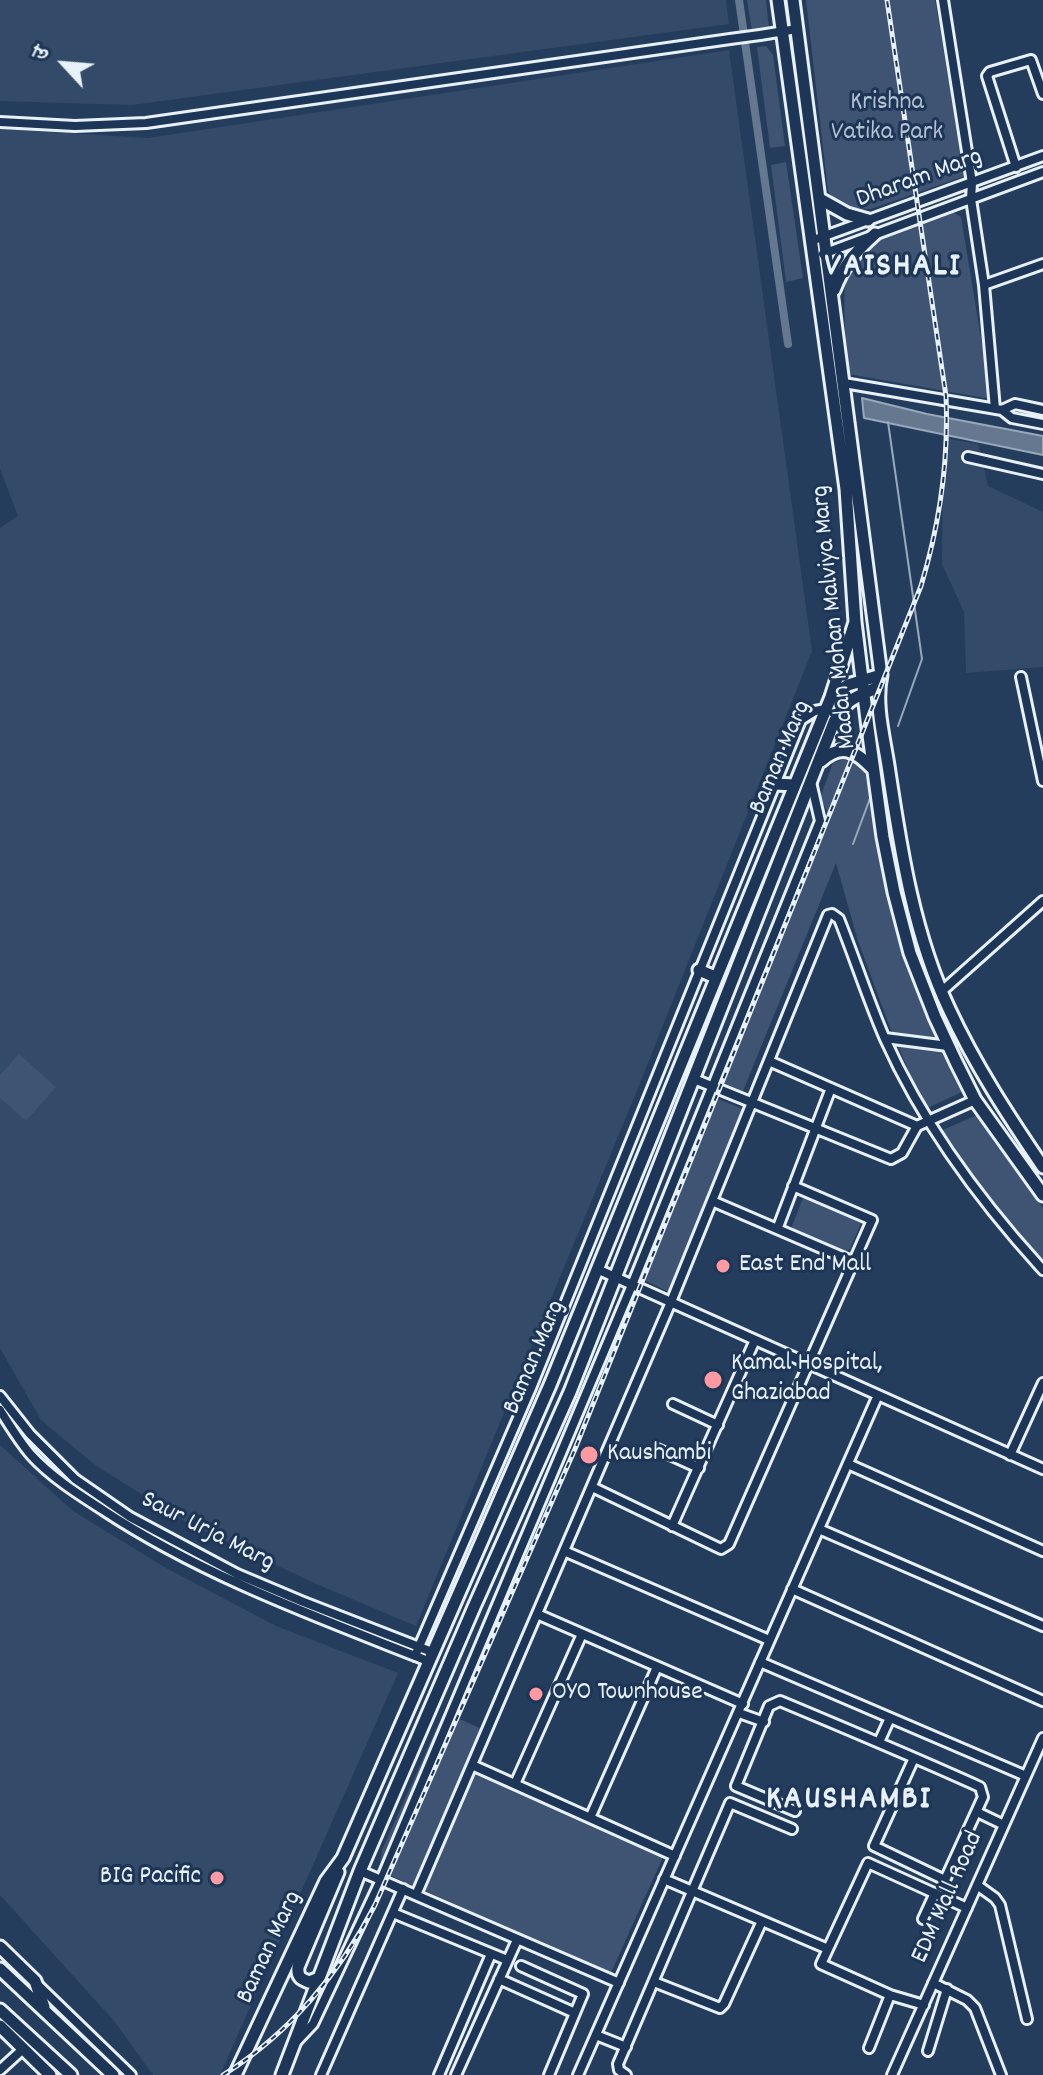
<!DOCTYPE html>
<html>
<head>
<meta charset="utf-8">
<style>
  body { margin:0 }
  #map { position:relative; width:1043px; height:2075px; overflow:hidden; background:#253d5d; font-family:Dekko,"Playpen Sans Deva",sans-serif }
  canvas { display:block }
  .north { position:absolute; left:24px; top:24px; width:80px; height:80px; -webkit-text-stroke:6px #1d3557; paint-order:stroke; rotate:296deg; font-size:22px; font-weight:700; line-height:32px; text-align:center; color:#e8f1f8 }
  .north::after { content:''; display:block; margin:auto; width:28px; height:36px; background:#e8f1f8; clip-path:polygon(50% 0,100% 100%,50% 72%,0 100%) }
</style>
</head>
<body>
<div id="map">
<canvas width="1043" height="2075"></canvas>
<div class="north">उ</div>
</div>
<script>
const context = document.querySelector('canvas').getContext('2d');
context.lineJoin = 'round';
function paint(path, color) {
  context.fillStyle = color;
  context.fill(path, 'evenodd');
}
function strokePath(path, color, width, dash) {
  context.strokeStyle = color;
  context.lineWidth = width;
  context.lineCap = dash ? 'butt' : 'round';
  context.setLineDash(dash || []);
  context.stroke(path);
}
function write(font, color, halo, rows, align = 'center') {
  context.font = font + ' Dekko,sans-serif';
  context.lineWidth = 6;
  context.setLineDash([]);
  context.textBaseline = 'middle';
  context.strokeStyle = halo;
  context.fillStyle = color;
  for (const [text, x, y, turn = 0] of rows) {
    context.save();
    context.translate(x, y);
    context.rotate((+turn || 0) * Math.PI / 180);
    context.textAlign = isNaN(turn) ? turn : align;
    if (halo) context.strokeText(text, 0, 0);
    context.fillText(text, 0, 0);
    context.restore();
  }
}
const built = new Path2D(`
  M0,0H726L729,24L132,105L0,101Z
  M729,50L812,651L636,1093L416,1626L314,1583L186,1522L95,1465L41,1420L0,1348V528L18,516L0,469V129L148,138Z
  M943,438L978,444L988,486L1043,512V667L966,673L964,612L942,564Z
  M0,1445L73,1511L166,1568L276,1626L398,1673L220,2075H153L114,2021L0,1895Z`);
const green = new Path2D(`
  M747,0H766L769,29L752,31Z
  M806,0H935L965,176L871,209C853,209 838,206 828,191Z
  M766,46L773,55L785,146L770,148L757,47Z
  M786,162L803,278L786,282L771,165Z
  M953,212L961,217L991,399L848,374C847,354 840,280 849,267C871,235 919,224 953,212Z
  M844,759L855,762L865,772L880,858L899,939L923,1010L962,1092L925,1109L889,1025L858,941L836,863L743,1091L720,1082L831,818L820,798L833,763Z
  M19,1054L56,1087L26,1121L0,1098V1075Z
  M713,1097L743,1109L671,1293L644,1280Z
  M977,1115L1043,1208V1267L967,1175L938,1132Z
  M803,1198L861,1223L850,1249L845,1252L791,1229Z
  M444,1712L482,1729L415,1883L411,1885L383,1872L380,1863L382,1850Z
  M471,1771L663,1857L610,1975L426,1891L425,1879Z`);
const water = new Path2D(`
  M862,398L927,414L1043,436V455L864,418Z`);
const stream = new Path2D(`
  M888,422L922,659L898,726
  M853,844L872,793`);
const canal = new Path2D(`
  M739,0L788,344`);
const minor = new Path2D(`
  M943,0L972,183L971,199L984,285L995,409
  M760,35L797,29
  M0,122L75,126L146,123L730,39
  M1016,167L987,76L990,72L1031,60L1043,94
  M811,241L1043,156
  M823,254L1043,172
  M984,285L1043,264
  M844,383L1002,410L1012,418L1043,424
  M1002,410L1015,404L1043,410
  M968,457L1043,474
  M1021,677L1043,781
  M942,991L1043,901
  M885,1038L948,1046
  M769,1061L917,1126L975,1100
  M694,1079L891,1159L902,1153L917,1126
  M712,1201L854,1262
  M778,1227L831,1088
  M597,1269L1043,1469
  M0,1396L30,1434L75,1479L130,1517L237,1574L301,1601L432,1652
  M673,1404L718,1425
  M0,1410C10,1426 19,1441 31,1455C51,1477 78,1494 103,1510C203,1576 317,1617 428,1661
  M657,1449L699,1468
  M1010,1455L1043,1383
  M848,1464L1043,1551
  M592,1487L721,1549L729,1544L872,1220L793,1186
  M672,1526L755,1340
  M819,1529L1043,1626
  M564,1551L769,1640
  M792,1589L1043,1701
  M537,1614L743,1704
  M415,1656L531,1388L801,720L815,711L826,709
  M760,1662L1026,1776
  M739,1713L764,1722
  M879,1742L890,1718
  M472,1765L675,1856
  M515,1784L582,1634
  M795,1811L736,1786L769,1706L780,1701C847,1729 914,1757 980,1787L983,1797L945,1880L874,1846L914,1758
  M977,1812L1004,1825
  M590,1818L657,1667
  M360,1871L619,1983
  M664,1879L828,1949
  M977,1885L995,1898L1000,1905L1027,2019
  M416,1895L671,1302L828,915L832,914L839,919C855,959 868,1000 885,1039C924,1126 980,1201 1043,1270
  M393,1913L507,1960
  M923,1919L935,1893
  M521,1966L583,1994L549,2075
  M499,1979L575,2013
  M654,1982L720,2008L724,2004L762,1921
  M933,1983L967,2000L975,2008L1001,2075
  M38,1985L131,2075
  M890,1995L924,2005
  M596,2035L626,2047
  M297,2041L313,2024L381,1880L632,1285L820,821L811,782
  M869,2048L890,1995L821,1964L868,1863L967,1908
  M928,2051L947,1989
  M0,2070L23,2049
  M321,2075L403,1889
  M439,2075L491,1954
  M456,2075L517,1940
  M578,2075L878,1395
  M626,2075L619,2070L618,2064L730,1803L792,1829
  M892,2075L1043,1738`);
const major = new Path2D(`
  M778,0L846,489L855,622L868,728L883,837L894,892L910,953L935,1017L956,1062L975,1100L1043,1195
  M793,0L881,675C874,705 885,742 889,772C901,852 914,935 949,1009C975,1065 1009,1117 1043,1167
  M820,199L847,214L868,220
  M834,290C843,266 856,251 875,234
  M831,697L848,685L881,675
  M821,761C842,743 855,750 873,769
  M775,784L794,785
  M699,970L715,977
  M0,1947L35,1981L44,2007
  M0,1969L113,2075
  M319,1978L309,1982C301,1979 297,1977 298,1967L338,1872
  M0,2010L71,2075
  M0,2026L50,2075
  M235,2075L326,1881L343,1858L550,1385L831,697L855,622
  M282,2075L360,1871L474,1607L570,1392L834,722C846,698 855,698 878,687`);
const rail = new Path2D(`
  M223,2075C289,2034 340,1973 375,1905L575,1449L921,586C940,523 949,462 946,396L887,0`);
const minorBridge = new Path2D(`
  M730,39L760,35`);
const markers = [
  [723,1266,8,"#ff9aa2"],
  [713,1380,10,"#ff9aa2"],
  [589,1455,10,"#ff9aa2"],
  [536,1694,8,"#ff9aa2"],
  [217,1878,8,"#ff9aa2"]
];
const parkNames = [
  ["Krishna",887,104],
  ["Vatika Park",887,134]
];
const streetNames = [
  ["Dharam Marg",920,180,-20],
  ["Madan Mohan Malviya Marg",836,617,-96],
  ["Baman Marg",782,758,-67],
  ["Baman Marg",536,1358,-67],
  ["Saur Urja Marg",207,1533,27],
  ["EDM Mall Road",949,1898,-66],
  ["Baman Marg",271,1948,-65]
];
const poiNames = [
  ["East End Mall",739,1266],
  ["Kamal Hospital,",731,1365],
  ["Ghaziabad",731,1395],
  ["Kaushambi",607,1455],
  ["OYO Townhouse",552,1694],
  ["BIG Pacific",201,1878,"right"]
];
const districtNames = [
  ["VAISHALI",893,269],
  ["KAUSHAMBI",849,1802]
];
paint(built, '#334a68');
paint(green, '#3e5472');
paint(water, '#657890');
strokePath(water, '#99a8ba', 2);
strokePath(stream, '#99a8ba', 2);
strokePath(canal, '#657890', 8);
strokePath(minor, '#e8f1f8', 14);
strokePath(major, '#e8f1f8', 17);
strokePath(minor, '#1d3557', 8);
strokePath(major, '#1d3557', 11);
strokePath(rail, '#e8f1f8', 5);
strokePath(rail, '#1d3557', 2, [6]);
strokePath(minorBridge, '#e8f1f8', 14, []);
strokePath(minorBridge, '#1d3557', 8);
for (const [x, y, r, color] of markers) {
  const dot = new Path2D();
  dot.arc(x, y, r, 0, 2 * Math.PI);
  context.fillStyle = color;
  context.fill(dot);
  strokePath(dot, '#1d3557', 3);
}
write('26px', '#b5c2d0', '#1d3557', parkNames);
write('26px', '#e8f1f8', '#1d3557', streetNames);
write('26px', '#e8f1f8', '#1d3557', poiNames, 'left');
context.letterSpacing = '2px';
write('bold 34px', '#e8f1f8', '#1d3557', districtNames);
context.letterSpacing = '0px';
</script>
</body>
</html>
